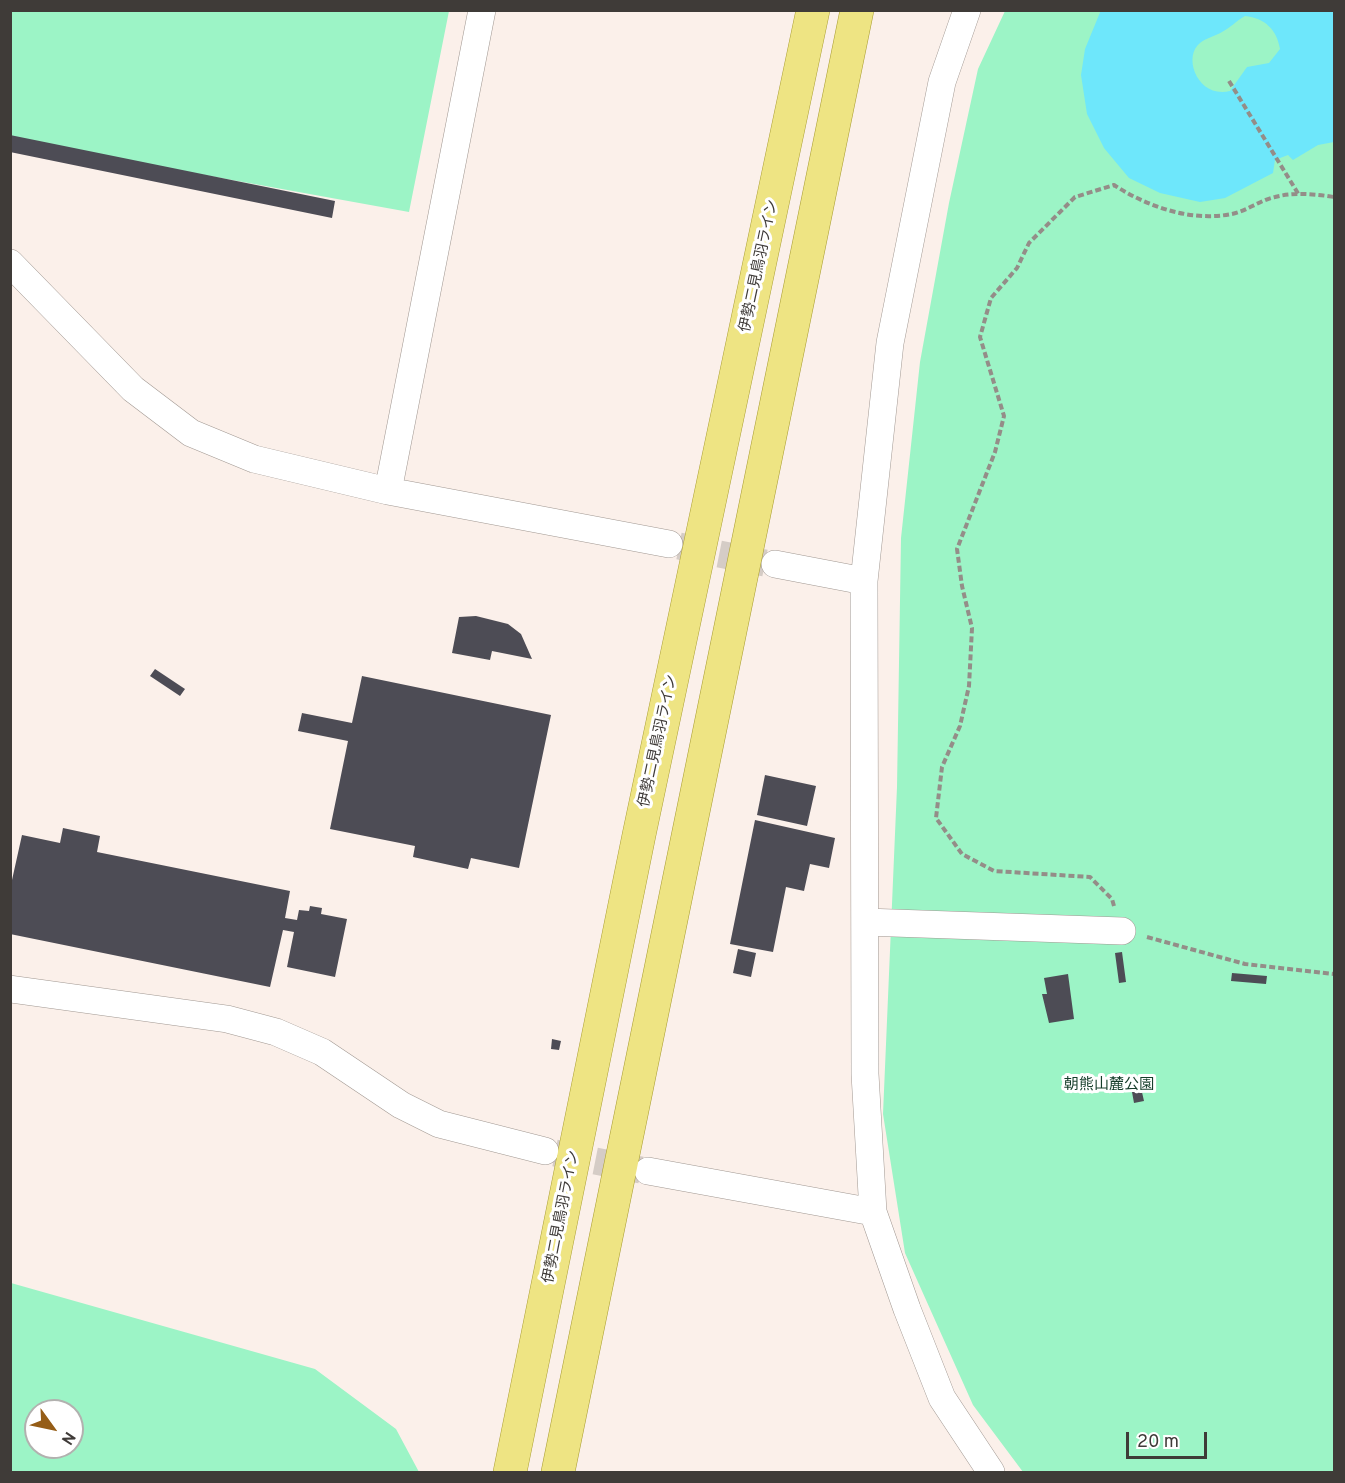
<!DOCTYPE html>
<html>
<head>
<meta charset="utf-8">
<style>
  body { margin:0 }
  #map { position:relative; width:1345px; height:1483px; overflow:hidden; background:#fbf0ea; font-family:Overpass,sans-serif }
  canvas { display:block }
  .frame { position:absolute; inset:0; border:12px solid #3f3b38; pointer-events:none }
  .north { position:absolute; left:24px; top:1399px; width:60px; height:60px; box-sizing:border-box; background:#fff; border:2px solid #b2b1af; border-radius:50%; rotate:123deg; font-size:16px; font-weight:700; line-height:24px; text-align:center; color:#3f3b38 }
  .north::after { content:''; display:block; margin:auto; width:21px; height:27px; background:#955d17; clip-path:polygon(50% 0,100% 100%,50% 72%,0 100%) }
  .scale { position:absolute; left:1126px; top:1432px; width:81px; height:27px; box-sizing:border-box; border:3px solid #3f3b38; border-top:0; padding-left:8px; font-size:18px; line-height:21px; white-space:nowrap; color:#3f3b38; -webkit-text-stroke:4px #fff; paint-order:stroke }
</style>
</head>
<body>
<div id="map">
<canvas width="1345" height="1483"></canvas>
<div class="frame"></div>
<div class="north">N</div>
<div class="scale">20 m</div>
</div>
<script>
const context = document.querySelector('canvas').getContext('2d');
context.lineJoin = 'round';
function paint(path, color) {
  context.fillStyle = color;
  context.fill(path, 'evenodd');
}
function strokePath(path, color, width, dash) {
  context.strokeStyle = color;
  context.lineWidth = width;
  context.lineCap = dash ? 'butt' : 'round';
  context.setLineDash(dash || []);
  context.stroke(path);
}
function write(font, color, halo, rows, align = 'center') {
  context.font = font + ' Overpass,"Noto Sans JP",sans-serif';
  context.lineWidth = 6;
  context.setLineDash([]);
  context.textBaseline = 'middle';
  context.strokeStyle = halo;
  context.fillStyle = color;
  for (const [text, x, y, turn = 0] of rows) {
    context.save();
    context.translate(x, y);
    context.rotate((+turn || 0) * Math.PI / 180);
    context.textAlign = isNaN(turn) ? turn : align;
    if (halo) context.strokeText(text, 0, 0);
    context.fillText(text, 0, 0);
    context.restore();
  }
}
const green = new Path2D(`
  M10,11H449L409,212L11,140Z
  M1005,11H1334V1472H1023L973,1405L905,1253L883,1114L897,787L901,538L920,362L949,203L978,69Z
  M11,1283L315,1369L396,1429L419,1472H11ZM36,1411H72V1447H36Z`);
const water = new Path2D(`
  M1101,10L1334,11V142L1318,145L1293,160L1288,155L1275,160L1273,173L1225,198L1200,202L1160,193L1129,178L1104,148L1087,114L1081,75L1085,49ZM1245,16C1265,18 1277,30 1280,49L1269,63L1247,67L1230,91C1198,99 1182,57 1200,43C1206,38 1215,36 1222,32C1230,28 1236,21 1245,16Z`);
const building = new Path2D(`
  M10,135L335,201L332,218L10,152Z
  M476,616L508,624L521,634L532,659L492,651L490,660L452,653L459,617Z
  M155,669L185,689L180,696L150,676Z
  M362,676L551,715L519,868L471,858L468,869L413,857L415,846L330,829L348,741L298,731L302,713L352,723Z
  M765,775L816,786L807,826L757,815Z
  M755,820L835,838L829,868L810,864L804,891L786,887L773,952L730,944Z
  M63,828L100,836L97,852L290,891L285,918L297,920L299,910L309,911L310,906L322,908L321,914L347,919L335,977L287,967L294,932L283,930L270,987L10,934V889L22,835L60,843Z
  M738,949L756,953L751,977L733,973Z
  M1122,952L1126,982L1119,983L1115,953Z
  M1232,973L1267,976L1266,984L1231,981Z
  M1068,974L1074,1019L1049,1023L1042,994H1047L1044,978Z
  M552,1039L561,1041L559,1050L551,1049Z
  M1139,1079L1144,1101L1134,1103L1130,1081Z`);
const minorTunnel = new Path2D(`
  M679,546L765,563
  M555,1153L641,1170`);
const path = new Path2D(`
  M1229,81L1299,195
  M1114,906L1112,899L1090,877L994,871L962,854L936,818L942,767L960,726L969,686L972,628L962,586L957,549L995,452L1004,416L980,337L991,298L1017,268L1029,243L1075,197L1114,185C1148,207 1191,222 1232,214C1247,211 1260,200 1275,197C1294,192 1315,194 1334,197
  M1147,937L1245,964L1334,974`);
const minor = new Path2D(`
  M967,10L942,82L890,343L864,581L865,1074L873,1212L907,1309L942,1398L991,1472
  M10,263L133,389L191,433L254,459L388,491L669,544
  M388,491L482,10
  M775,564L864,581
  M865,922L1122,931
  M10,989L227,1019L276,1032L322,1052L401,1105L439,1124L545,1151
  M648,1171L873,1212`);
const major = new Path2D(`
  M510,1472L639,835L813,10
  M558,1472L857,10`);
const streetNames = [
  ["伊勢二見鳥羽ライン",760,266,-78],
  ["伊勢二見鳥羽ライン",659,741,-78],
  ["伊勢二見鳥羽ライン",562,1217,-79]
];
const parkNames = [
  ["朝熊山麓公園",1109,1086]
];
paint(green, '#9cf4c6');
paint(water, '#6ee7fb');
paint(building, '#4d4c55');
strokePath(minorTunnel, '#d5ccc6', 27, [27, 14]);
strokePath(minor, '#a19892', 28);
strokePath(major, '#a99d33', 34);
strokePath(path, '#948d88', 4, [6, 3]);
strokePath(minor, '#fff', 27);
strokePath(major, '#eee483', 33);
write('15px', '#3f3b38', '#fff', streetNames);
write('15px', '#153d2a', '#fff', parkNames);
</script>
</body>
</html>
